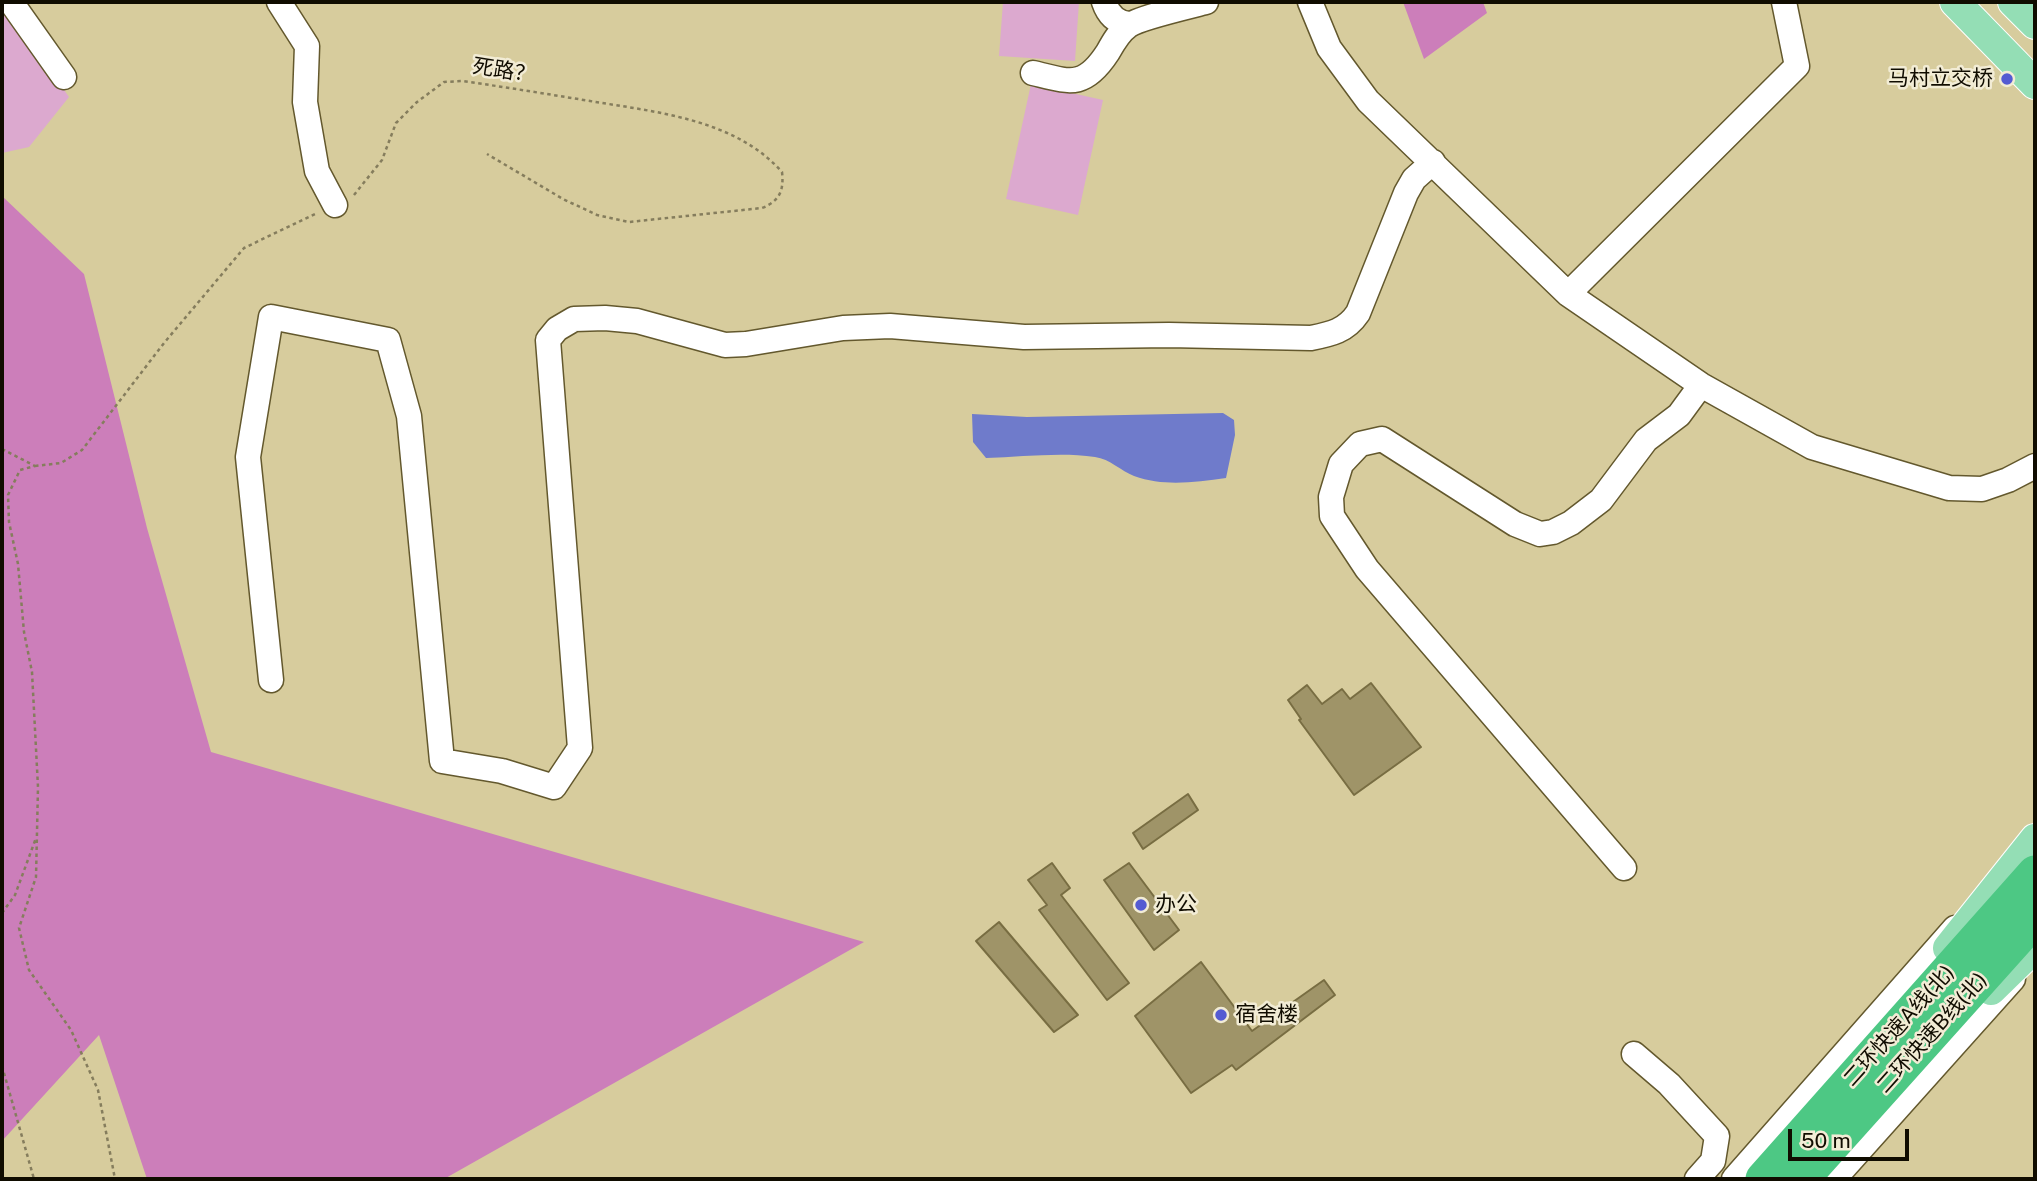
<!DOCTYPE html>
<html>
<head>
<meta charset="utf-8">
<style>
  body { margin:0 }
  #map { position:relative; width:2037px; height:1181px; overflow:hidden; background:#d7cc9d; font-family:"Public Sans",sans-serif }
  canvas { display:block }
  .frame { position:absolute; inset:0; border:4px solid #100c00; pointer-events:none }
  .scale { position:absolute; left:1788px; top:1129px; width:121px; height:32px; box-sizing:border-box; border:4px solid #100c00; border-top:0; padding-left:9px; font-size:21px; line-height:24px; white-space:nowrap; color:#100c00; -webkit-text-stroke:5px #f2ecd5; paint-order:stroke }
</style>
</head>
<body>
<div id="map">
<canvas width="2037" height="1181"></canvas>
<div class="frame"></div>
<div class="scale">50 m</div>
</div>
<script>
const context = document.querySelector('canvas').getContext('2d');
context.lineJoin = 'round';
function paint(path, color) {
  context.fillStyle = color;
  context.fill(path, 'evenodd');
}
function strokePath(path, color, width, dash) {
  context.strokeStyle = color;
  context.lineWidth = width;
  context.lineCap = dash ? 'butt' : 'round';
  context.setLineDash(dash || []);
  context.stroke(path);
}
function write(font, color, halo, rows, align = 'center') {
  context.font = font + ' "Public Sans","Noto Sans SC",sans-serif';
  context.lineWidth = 5;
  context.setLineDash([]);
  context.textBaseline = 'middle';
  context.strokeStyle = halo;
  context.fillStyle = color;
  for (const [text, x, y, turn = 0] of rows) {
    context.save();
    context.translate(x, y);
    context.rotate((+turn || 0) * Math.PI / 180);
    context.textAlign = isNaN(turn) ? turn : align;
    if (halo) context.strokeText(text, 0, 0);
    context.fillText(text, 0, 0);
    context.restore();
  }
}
const green = new Path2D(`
  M2,2L69,97L29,147L2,153Z
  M1003,2H1079L1075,61L999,56Z
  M1031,84L1103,100L1078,215L1006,199Z`);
const forest = new Path2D(`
  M1403,2H1483L1487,13L1424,59Z
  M2,196L84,274L147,528L211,752L864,942L444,1179H147L99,1035L2,1141Z`);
const water = new Path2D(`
  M1223,413L1234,420L1235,435L1226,478C1195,482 1165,487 1134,476C1121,471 1110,459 1095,457C1060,452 1022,457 986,458L973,442L972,414L1027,417Z`);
const building = new Path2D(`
  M1371,683L1421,747L1354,795L1299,720L1301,719L1288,700L1307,685L1322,704L1342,689L1350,699Z
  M1188,794L1198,810L1143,849L1133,833Z
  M1052,863L1070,888L1061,895L1129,983L1107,1000L1039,910L1047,905L1028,880Z
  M1129,863L1179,930L1154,950L1104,880Z
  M999,922L1078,1015L1054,1032L976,941Z
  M1201,962L1252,1031L1324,980L1335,995L1236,1070L1232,1065L1191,1093L1135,1016Z`);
const path = new Path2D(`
  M354,195L382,160L396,123L417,102L444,82L462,81C505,87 547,94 590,101C656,112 735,119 782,172C784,190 780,201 762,208L629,222L597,215L563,199L487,154
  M2,449L35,466L20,470L8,495L9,522L18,564L24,632L32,672L38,787L36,877L19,928L29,970L71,1030L98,1090L115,1179
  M35,466L61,463L82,450L164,343L244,248L317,213
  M2,913L15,895L36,838
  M2,1066L34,1179`);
const minor = new Path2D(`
  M11,2L64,77
  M279,2L307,46L305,102L317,171L335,205
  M1104,2C1108,14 1116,23 1129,24
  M1310,2L1329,48L1368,101L1568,294L1701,385L1812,447L1949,488L1982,489L2008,480L2035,466
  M1033,73C1070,82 1084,89 1108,52C1113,43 1119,32 1128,26C1138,18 1191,6 1206,2
  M1568,294L1797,66L1784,2
  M271,680L248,457L271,317L388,340L409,416L442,761L502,771L554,787L580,748L548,340L557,329L574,319L605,318L637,321L725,345L746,344L843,328L890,326L1024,337L1169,335L1311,338C1331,334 1346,331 1358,313L1406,193L1414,179L1433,162
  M1624,868L1367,569L1332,516L1331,497L1341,464L1360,444L1382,439L1515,524L1540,534L1553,532L1571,523L1601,500L1646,440L1679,415L1701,385
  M1634,1054L1669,1084L1717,1136L1713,1161L1697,1179
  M1734,1179L1955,928
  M1834,1179L2013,979`);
const major = new Path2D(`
  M1955,2L2035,84
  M2013,2L2035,24
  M1948,948L2035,839
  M1991,990L2035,947`);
const highway = new Path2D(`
  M1763,1179L2035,873
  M1802,1179L2035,919`);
const markers = [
  [2007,79,7,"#545bd2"],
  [1141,905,7,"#545bd2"],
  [1221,1015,7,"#545bd2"]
];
const streetNames = [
  ["死路？",504,71,9],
  ["二环快速A线(北)",1899,1026,-48],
  ["二环快速B线(北)",1932,1033,-48]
];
const poiNames = [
  ["马村立交桥",1993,79,"right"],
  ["办公",1155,905],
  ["宿舍楼",1235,1015]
];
paint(green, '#dca9cf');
paint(forest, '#cc7eba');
paint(water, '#6f7bcb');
paint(building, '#9f9468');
strokePath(building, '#786d42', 2);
strokePath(minor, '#63582d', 27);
strokePath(major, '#fff', 32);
strokePath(highway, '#fff', 38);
strokePath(path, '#857d5d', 2.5, [3.5, 3.5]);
strokePath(minor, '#fff', 24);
strokePath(major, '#94deb5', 30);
strokePath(highway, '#4dc884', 35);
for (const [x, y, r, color] of markers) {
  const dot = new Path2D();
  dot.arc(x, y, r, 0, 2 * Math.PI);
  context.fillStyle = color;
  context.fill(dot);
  strokePath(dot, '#f2ecd5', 2.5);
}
write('21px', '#100c00', '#f2ecd5', streetNames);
write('21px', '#100c00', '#f2ecd5', poiNames, 'left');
</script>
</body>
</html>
